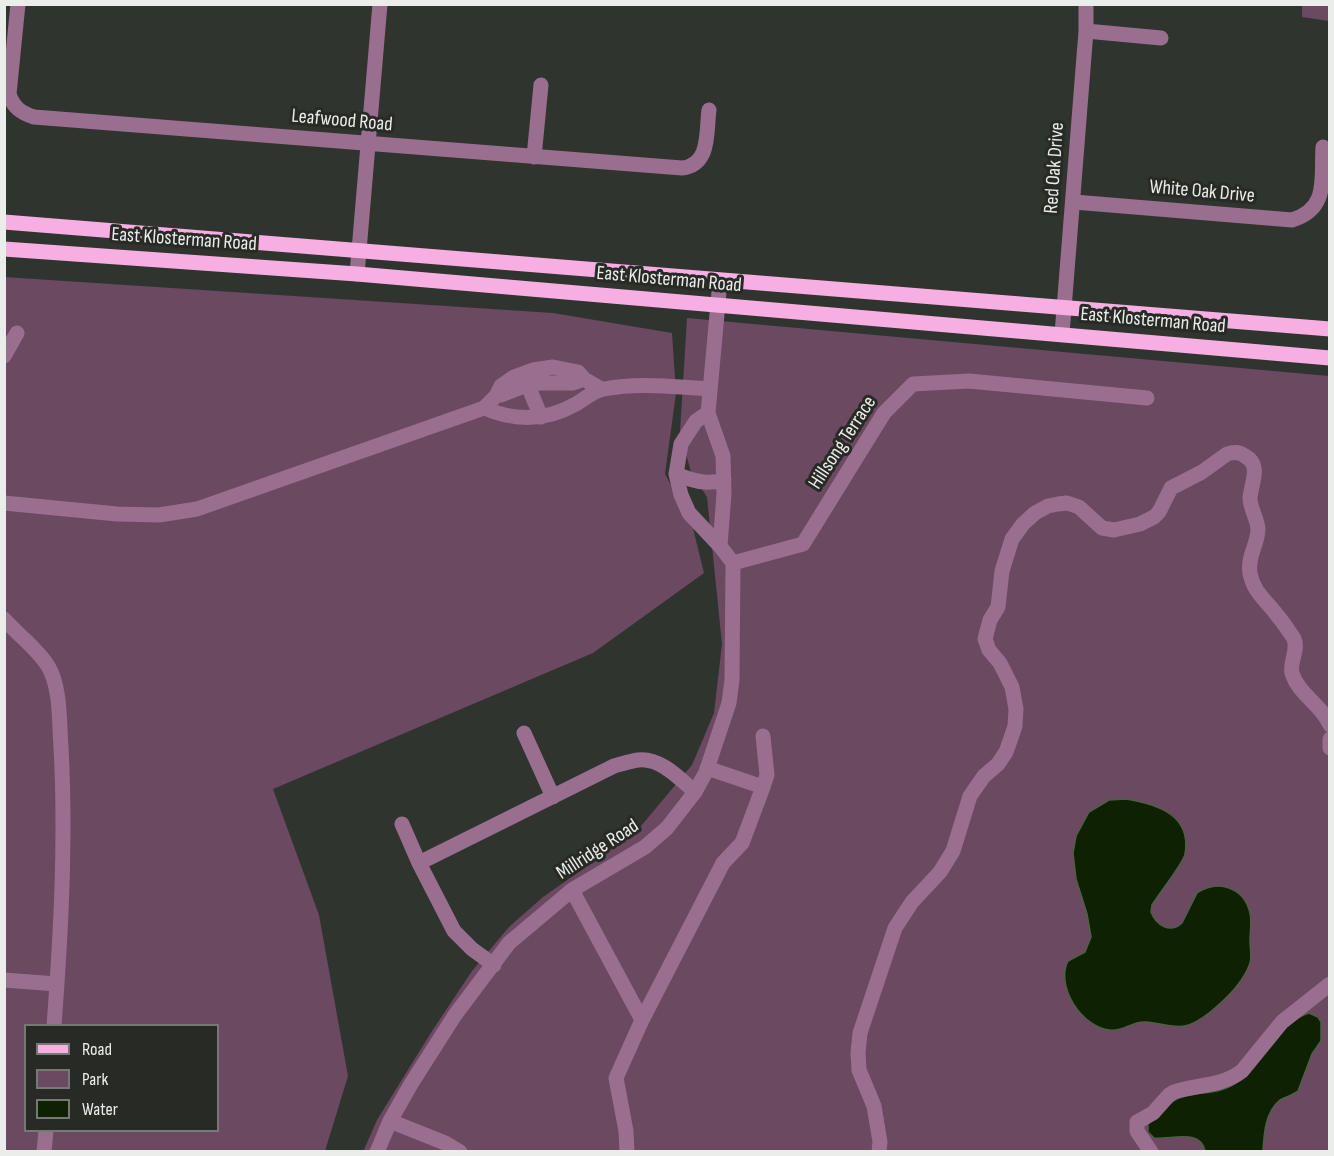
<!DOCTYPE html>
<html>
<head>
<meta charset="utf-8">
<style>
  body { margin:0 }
  #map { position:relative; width:1334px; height:1156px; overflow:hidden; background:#30342f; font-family:"Sofia Sans Condensed",sans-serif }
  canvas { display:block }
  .frame { position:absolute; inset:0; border:6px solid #ebedea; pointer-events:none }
  .legend { position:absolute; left:24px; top:1024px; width:195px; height:108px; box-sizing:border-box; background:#272a25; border:2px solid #757874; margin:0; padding:8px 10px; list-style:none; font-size:18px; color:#ebedea }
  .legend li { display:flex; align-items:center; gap:12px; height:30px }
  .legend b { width:30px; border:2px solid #757874 }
</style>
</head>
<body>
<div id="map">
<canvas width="1334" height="1156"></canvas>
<div class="frame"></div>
<ul class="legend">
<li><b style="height:8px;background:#f7afe3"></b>Road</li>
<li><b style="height:16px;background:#6a4961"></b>Park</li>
<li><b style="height:16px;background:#0f2103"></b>Water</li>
</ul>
</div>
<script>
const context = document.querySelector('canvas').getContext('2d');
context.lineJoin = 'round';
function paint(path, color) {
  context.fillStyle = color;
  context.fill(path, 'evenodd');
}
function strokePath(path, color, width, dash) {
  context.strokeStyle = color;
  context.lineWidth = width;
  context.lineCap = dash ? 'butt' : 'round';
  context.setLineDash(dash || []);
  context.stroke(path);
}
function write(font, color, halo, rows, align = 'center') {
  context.font = font + ' "Sofia Sans Condensed",sans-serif';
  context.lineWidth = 6;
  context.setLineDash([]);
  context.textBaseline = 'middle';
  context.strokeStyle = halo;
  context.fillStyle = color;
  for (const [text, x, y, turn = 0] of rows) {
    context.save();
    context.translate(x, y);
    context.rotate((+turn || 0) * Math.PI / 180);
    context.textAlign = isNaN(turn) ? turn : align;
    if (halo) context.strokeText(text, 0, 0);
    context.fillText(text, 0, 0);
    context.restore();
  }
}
const green = new Path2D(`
  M1302,5H1329V21L1302,17Z
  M4,277L553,313L672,333L676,393L665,474L692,524L704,573L593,653L273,789L319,915L348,1076L325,1151H5ZM26,1026H218V1130H26Z
  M687,318L1329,376V1151L363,1152L377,1120L432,1031L472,971L509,927L543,897L636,832L692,765L714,713L722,644L707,497L691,472L680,432Z`);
const water = new Path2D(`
  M1126,799C1157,804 1192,815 1185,854C1184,862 1158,895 1152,905L1151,912C1156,925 1170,934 1182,923L1197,893C1218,879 1244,887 1250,913C1252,922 1250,932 1250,941C1250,948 1252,956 1250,963C1244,982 1224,1001 1209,1013C1181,1035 1174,1024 1145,1022C1132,1021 1123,1032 1110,1030C1082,1028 1055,986 1068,961L1085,952L1091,937L1087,914L1076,879L1073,853L1076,836L1089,812L1109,800Z
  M1309,1013L1318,1017L1321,1022V1041L1312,1054L1298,1091C1292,1095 1286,1097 1280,1100C1265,1112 1264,1134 1263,1151H1205C1200,1128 1171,1140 1154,1138L1148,1132V1124L1151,1121C1159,1113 1168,1102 1179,1098C1198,1091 1219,1095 1236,1083C1262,1065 1276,1023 1309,1013Z`);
const minor = new Path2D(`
  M18,4L9,94C13,107 21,113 34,117L682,168C711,165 706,131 709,110
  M1086,31L1161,38
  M534,157L541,85
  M1074,202L1292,220C1329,209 1321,179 1323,147
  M357,274L380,4
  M720,281L708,413L723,456L724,494L720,546
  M1062,334L1086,31V4
  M4,356L17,333
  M533,373L531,393L541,417
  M501,395L532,383H573L584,379
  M484,408C516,422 546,421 576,404C585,399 594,390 604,389C639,382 675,387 710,389
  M676,474C693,481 706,485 724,480
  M4,503L117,514L159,515L197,509L484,408L496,396L501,386L514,377L533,370L553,367L578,372L584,379L601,389
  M733,563L803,544L884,413L913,384L969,381L1147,398
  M4,619C18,635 37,648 48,666C61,688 59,722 61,747C66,840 61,932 54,1026
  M524,733L553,797
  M1330,739V748
  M707,768L763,787L767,775L763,736
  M402,824L419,863
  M572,890L642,1020
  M494,965L472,949L454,931L419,863L614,766C622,764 630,761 638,760C660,757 680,779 695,792
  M4,980L57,984
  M390,1121L445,1143L460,1152
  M44,1152L46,1130
  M377,1152L390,1121L411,1084L455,1015L509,943L572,890L645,847L667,828L695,792L706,772L729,703L732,680L733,563L720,546L689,513L681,495L676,474L681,444L696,421L708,413
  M627,1152L626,1131L616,1078L642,1020L723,863L742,843L763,787
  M879,1152L880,1142L874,1106L859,1070L858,1053L860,1033L895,928L912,902L940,872L953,851L970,796L984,776L998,764L1006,752L1011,738L1015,726L1016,709L1012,687L1000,663L989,650L985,639L990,620L998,607L1002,571L1012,539L1023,524L1035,513L1048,506L1058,504L1067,503L1079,507L1102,528L1114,530L1140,524L1154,517L1159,512L1171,488L1202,472L1227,454C1233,452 1240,452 1245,456C1262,465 1251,483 1250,498C1250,509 1257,517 1258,529C1258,544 1247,557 1250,573C1253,592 1267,601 1277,615C1283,622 1288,630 1293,637C1300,648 1289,662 1292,673C1298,694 1322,705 1330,725
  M1151,1152L1137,1131V1122L1153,1113L1169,1095L1174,1092C1198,1084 1221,1087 1242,1071L1282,1022L1330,984`);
const major = new Path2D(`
  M4,222L1330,329
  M4,249L357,274L1330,358`);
const streetNames = [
  ["Leafwood Road",342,121,5],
  ["Red Oak Drive",1055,168,-86],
  ["White Oak Drive",1202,192,5],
  ["East Klosterman Road",184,240,4],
  ["East Klosterman Road",669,280,5],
  ["East Klosterman Road",1153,321,5],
  ["Hillsong Terrace",843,443,-57],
  ["Millridge Road",598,850,-33]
];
paint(green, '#6a4961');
paint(water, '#0f2103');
strokePath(water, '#515e48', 1.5);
strokePath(minor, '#9a6e8e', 15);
strokePath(major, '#f7afe3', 15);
write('20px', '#ebedea', '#272a25', streetNames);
</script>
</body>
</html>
